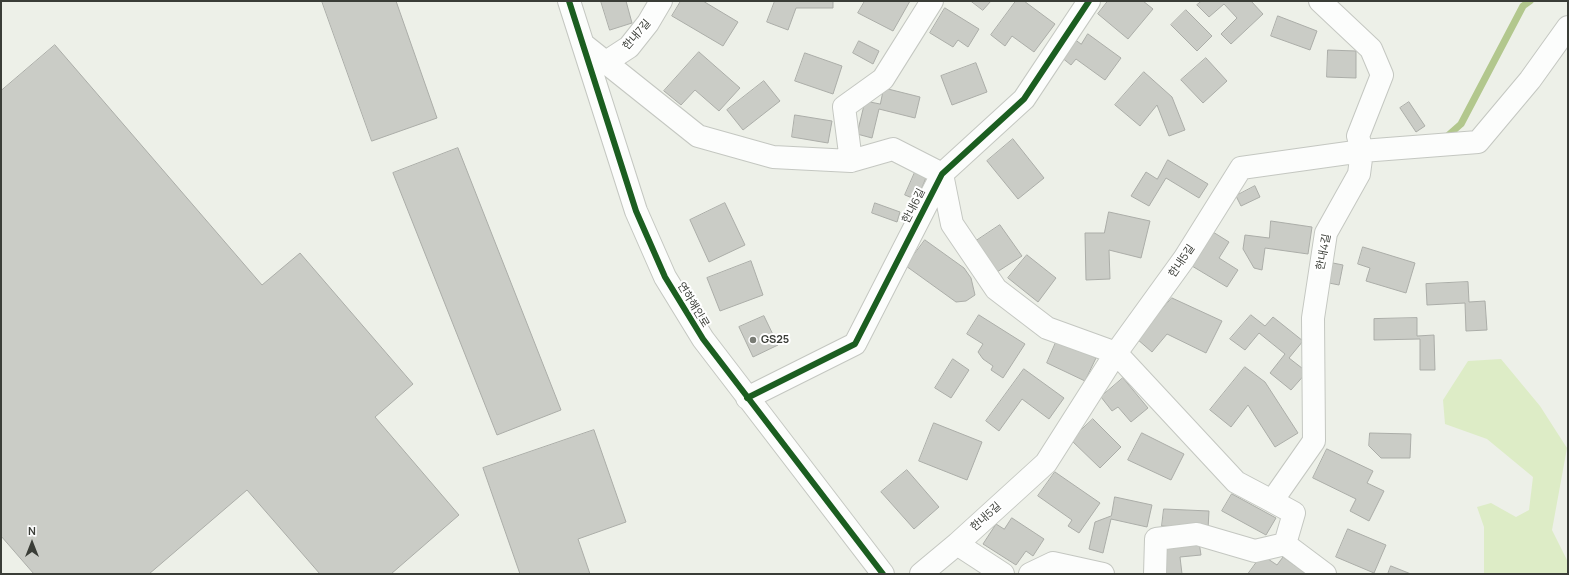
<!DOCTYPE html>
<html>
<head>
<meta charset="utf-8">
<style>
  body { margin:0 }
  #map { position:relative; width:1569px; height:575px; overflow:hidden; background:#edf0e8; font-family:Manrope,sans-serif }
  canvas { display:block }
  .frame { position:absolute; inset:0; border:2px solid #3a3d37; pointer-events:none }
  .north { position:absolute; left:12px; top:523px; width:40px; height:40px; -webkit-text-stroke:3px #fff; paint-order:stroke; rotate:0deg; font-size:11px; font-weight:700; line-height:16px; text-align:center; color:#3a3d37 }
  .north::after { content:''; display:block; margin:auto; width:14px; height:18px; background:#3a3d37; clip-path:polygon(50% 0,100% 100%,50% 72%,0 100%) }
</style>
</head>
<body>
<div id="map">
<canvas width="1569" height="575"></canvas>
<div class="frame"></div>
<div class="north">N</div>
</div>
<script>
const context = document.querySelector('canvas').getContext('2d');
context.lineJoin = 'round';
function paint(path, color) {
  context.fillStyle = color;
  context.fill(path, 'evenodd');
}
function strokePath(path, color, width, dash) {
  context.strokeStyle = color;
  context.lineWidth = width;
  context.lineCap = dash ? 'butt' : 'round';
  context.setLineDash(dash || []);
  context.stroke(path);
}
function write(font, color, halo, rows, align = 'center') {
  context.font = font + ' Manrope,"Noto Sans KR",sans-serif';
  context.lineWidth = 4;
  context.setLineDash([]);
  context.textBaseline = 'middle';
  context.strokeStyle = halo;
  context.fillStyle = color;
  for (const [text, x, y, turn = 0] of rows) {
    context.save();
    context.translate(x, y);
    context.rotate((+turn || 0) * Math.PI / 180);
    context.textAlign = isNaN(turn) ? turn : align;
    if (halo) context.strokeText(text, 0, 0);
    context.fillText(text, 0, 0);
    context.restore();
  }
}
const green = new Path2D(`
  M1501,359L1540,406L1567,448L1552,530L1568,562V574H1484V527L1477,507L1491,503L1516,517L1529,510L1533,477L1487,439L1445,424L1443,400L1468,361Z`);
const stream = new Path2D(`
  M1444,139L1461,124L1523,6L1530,1`);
const building = new Path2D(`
  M322,1H396L437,118L372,141Z
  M601,1H626L632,23L610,30Z
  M681,1H703L738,22L723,46L672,16Z
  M775,1H833V8H796L788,30L767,22Z
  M865,1H910L893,31L858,13Z
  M971,1H991L983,10Z
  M1016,1H1024L1055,24L1034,52L1012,36L1005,46L991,35Z
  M1108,1H1143L1153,9L1128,39L1098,14Z
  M1202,1H1251L1263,14L1231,44L1221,34L1237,18L1224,4L1209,17L1197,5Z
  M945,8L979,29L968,47L958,40L953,47L930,33Z
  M1186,10L1212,36L1197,51L1171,25Z
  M1278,16L1317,31L1310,50L1271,36Z
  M1088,34L1121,58L1105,80L1076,59L1071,65L1061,57L1074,39L1081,44Z
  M859,41L879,51L873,64L853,53Z
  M55,45L262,285L300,253L413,384L375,417L459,515L391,574H320L247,490L149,574H34L1,536V91Z
  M1328,50L1356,51V78L1327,77Z
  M699,52L740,88L719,111L695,90L681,105L664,91Z
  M805,53L842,66L833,94L795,81Z
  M1206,58L1227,81L1203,103L1181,80Z
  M976,63L987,92L952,105L941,76Z
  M1144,72L1172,97L1185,130L1169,136L1157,105L1140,126L1115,105Z
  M764,81L780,101L743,130L727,110Z
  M884,88L920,97L915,118L879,109L872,138L857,134L865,101L880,104Z
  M1409,102L1425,126L1416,132L1400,108Z
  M795,115L832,121L828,143L792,137Z
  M1013,139L1044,178L1018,199L987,161Z
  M458,148L561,410L497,435L393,173Z
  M1168,160L1208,184L1199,198L1166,178L1149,206L1131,196L1146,172L1157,179Z
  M916,170L927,175L917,200L905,195Z
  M1255,186L1260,197L1241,206L1236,196Z
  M725,203L745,245L709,262L690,220Z
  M875,203L900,212L897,222L872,213Z
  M1109,212L1150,221L1141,258L1109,250L1110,279L1086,280L1085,233H1104Z
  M1271,221L1312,227L1308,254L1265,248L1262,270L1254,268L1243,249L1245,235L1269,238Z
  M1000,225L1022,256L997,272L976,241Z
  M1213,232L1229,242L1219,258L1238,270L1227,287L1192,266Z
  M925,240L964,268L971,278L975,295L966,301L956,302L906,266Z
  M1363,247L1415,263L1406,293L1366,281L1370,268L1358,264Z
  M1027,255L1056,278L1038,302L1008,278Z
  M751,261L763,295L720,311L707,278Z
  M1333,263L1343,265L1339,285L1329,283Z
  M1468,282L1469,302L1485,301L1487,330L1466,331L1465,303L1427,305L1426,284Z
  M1172,298L1222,321L1206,353L1167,334L1152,352L1137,339Z
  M979,315L1025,344L1003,378L991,370L993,366L983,359L978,352L983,344L967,334Z
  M1251,315L1265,326L1273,317L1303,341L1289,358L1307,372L1291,390L1270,373L1285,354L1259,333L1245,350L1230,339Z
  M764,316L778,345L753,357L739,327Z
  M1417,318V336L1434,335L1435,370H1420V339L1374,340V319Z
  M1057,340L1096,358L1085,381L1047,363Z
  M953,359L969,370L951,398L935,388Z
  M1245,367L1265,382L1298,433L1275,447L1248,405L1231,427L1210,410Z
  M1024,369L1064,398L1049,419L1022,399L999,431L986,421Z
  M1123,378L1148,408L1131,422L1118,407L1112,411L1101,397Z
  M1093,419L1121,447L1100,468L1071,440Z
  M934,423L982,442L967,480L919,461Z
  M594,430L626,522L578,539L590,574H520L483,468Z
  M1142,433L1184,454L1171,480L1128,460Z
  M1370,433L1411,434L1410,458H1381L1369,446Z
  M1327,449L1373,471L1367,483L1384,491L1369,521L1350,511L1356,499L1313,478Z
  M907,470L939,507L914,529L881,492Z
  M1055,472L1100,503L1079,533L1068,526L1072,520L1038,496Z
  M1232,494L1276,518L1266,535L1222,511Z
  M1115,497L1152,505L1147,527L1111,519L1103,553L1089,549L1095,522L1111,516Z
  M1164,509L1209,511L1208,529L1162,526Z
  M1012,518L1044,539L1033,556L1026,551L1016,565L983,544L996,524L1004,529Z
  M1348,529L1386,545L1374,573L1336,557Z
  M1199,542L1201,555L1180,557L1182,574H1164L1160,547Z
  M1262,555L1277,565L1283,557L1307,574H1248Z
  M1391,566L1411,574H1388Z`);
const minor = new Path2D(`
  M569,1L636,211L665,277L703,339L883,574
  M584,45L698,136L773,157L851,161L893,149L942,174L952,224L996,289L1047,328L1116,353L1236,482L1272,501
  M606,62L629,47L648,23L661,1
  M851,161L844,107L883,79L932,1
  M747,398L855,344L942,174L1024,99L1089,1
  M957,544L1003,574
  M921,574L957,544L1046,463L1116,353L1184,259L1241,168L1362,151L1358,136L1382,75L1371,49L1320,1
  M1030,574L1053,563L1103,574
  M1155,574L1156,539L1197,534L1255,551L1285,544
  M1325,574L1285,544L1294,513L1272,501L1314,441L1313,318L1326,233L1359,174L1362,151L1478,142L1530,80L1568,27`);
const cycleway = new Path2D(`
  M569,1L636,211L665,277L703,339L883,574
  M747,398L855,344L942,174L1024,99L1089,1`);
const markers = [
  [753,340,4,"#797c75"]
];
const streetNames = [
  ["한내7길",637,35,-49],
  ["한내6길",914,206,-63],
  ["한내4길",1324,252,-79],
  ["한내5길",1182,261,-56],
  ["연하해안로",693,305,59],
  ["한내5길",986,517,-42]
];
const poiNames = [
  ["GS25",761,340]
];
paint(green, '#ddecc6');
strokePath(stream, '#b2c78d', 7);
paint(building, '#caccc6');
strokePath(building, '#abada8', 1);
strokePath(minor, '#c4c7c1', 24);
strokePath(minor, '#fcfdfc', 22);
strokePath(cycleway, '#1b5e20', 6);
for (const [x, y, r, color] of markers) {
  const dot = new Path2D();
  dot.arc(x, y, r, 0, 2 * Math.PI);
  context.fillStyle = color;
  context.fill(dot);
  strokePath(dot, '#fff', 1.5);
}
write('11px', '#3a3d37', '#fff', streetNames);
write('bold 11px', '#3a3d37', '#fff', poiNames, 'left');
</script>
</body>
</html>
